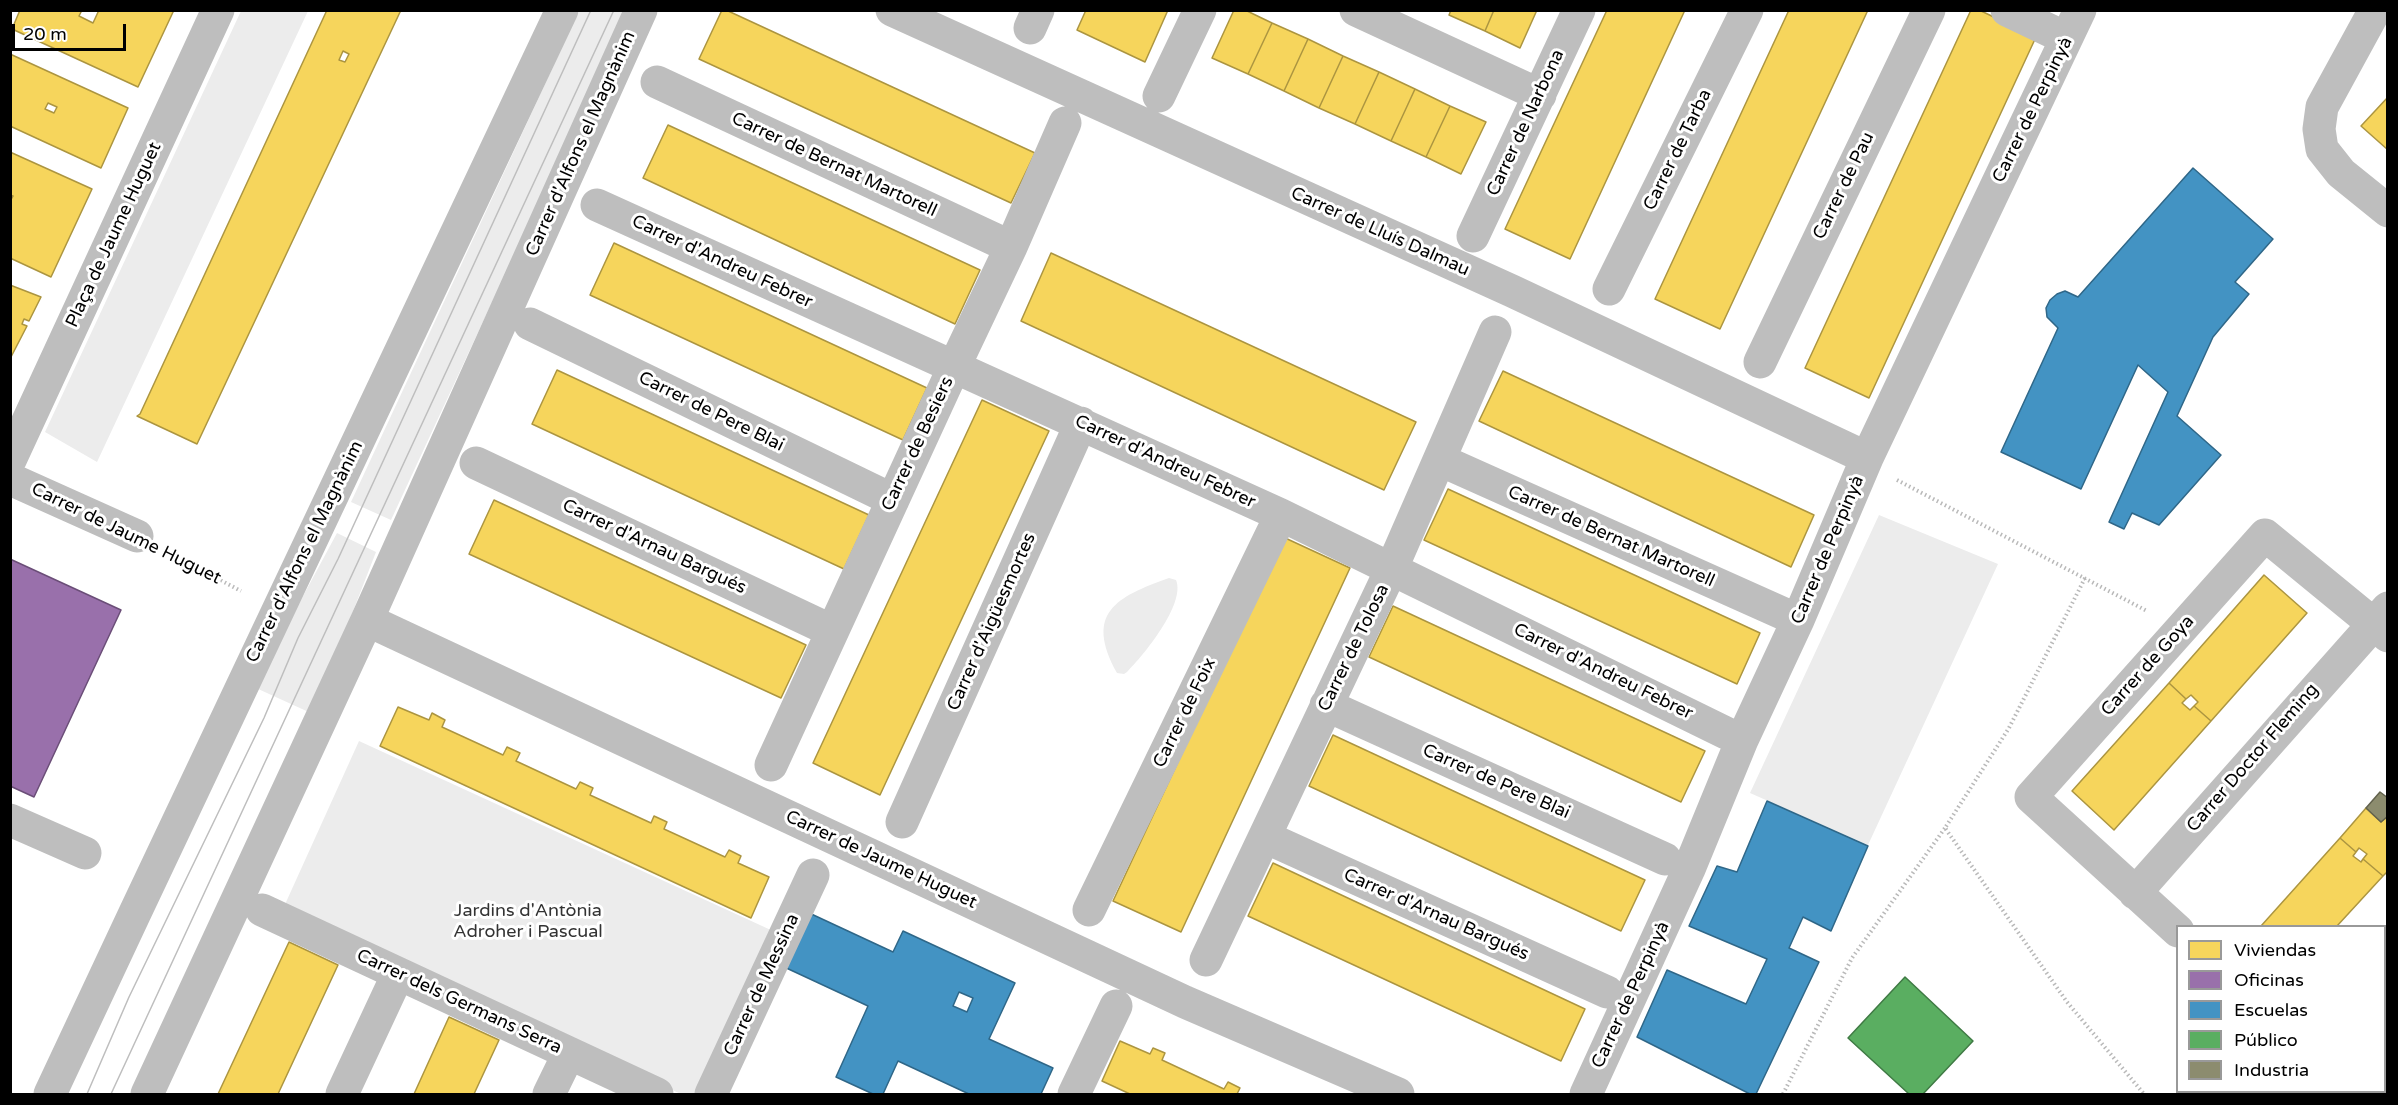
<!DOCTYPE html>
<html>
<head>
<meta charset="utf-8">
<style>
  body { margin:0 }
  #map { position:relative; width:2398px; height:1105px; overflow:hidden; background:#fff; font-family:"Varela Round",sans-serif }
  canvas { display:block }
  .frame { position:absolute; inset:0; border:12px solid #000; pointer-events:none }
  .legend { position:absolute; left:2176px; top:925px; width:210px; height:168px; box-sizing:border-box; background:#fff; border:2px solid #999; margin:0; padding:8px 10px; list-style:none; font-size:18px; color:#000 }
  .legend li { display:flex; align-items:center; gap:12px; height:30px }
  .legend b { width:30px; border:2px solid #999 }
  .scale { position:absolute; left:12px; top:24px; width:114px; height:27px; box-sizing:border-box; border:3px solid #000; border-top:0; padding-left:8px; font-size:18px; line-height:21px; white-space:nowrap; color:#000; -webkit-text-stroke:4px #fff; paint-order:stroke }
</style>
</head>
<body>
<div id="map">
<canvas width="2398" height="1105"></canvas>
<div class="frame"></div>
<ul class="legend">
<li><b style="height:16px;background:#f6d55c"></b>Viviendas</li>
<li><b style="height:16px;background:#9970ab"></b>Oficinas</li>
<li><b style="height:16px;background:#4393c3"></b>Escuelas</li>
<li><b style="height:16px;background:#5aae61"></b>Público</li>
<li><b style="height:16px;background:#8c8c6e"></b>Industria</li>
</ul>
<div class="scale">20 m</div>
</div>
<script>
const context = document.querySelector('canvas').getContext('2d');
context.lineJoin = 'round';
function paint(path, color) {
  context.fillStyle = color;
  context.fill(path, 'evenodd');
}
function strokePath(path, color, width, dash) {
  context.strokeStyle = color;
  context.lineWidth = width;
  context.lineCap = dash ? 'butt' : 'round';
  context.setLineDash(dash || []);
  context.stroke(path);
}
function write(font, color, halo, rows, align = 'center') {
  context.font = font + ' "Varela Round",sans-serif';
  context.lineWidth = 6;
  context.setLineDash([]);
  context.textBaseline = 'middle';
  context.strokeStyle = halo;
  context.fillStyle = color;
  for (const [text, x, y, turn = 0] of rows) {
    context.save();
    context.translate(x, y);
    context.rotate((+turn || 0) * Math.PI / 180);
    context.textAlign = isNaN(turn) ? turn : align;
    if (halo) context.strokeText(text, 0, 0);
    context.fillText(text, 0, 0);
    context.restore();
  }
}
const green = new Path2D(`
  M241,11H308L97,462L45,432Z
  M579,11H627L391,520L351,502Z
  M1879,515L1998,564L1868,845L1750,793Z
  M337,533L376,552L313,714L256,688L274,650Z
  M1169,578L1176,580C1186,604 1143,656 1127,672L1124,674L1117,673C1084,613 1116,597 1169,578Z
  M359,741L773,931L699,1094H681L282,911Z`);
const homes = new Path2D(`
  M20,10H82L79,16L93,23L99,10H174L138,87L12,29Z
  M327,10H401L197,444L137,416L140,414ZM343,51L349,54L345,62L339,60Z
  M722,10H726L1035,153L1011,203L699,59Z
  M1086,10H1168L1145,62L1077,30Z
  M1234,10H1245L1272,23L1248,74L1212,58Z
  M1451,10H1494L1485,31L1449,15Z
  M1494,10H1537L1520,48L1485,31Z
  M1607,10H1685L1570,259L1505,229Z
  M1789,10H1868L1720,329L1655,299Z
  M1971,10H1979L2036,37L1869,398L1805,368Z
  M1272,23L1308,39L1284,91L1248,74Z
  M1308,39L1343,56L1319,108L1284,91Z
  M10,54L128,108L101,168L10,126ZM48,103L57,107L54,113L45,109Z
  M1343,56L1379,72L1355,124L1319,108Z
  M1379,72L1415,89L1391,141L1355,124Z
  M1415,89L1450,106L1426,157L1391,141Z
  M2388,97V150L2361,126Z
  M1450,106L1486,122L1461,174L1426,157Z
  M668,125L980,270L955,324L643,178Z
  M10,152L92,189L51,277L10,258V201L13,196L10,195Z
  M614,243L927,388L903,440L590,295Z
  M1051,253L1416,422L1384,490L1021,321Z
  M10,285L41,297L29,321L24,319L22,324L27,326L11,357Z
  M557,370L869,515L844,569L532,424Z
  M1503,371L1814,515L1791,567L1479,421Z
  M982,400L1049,431L880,795L813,763Z
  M1448,489L1760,633L1737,684L1424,540Z
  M494,500L806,645L781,698L469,554Z
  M1283,537L1350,568L1181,932L1113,901Z
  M2264,575L2307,613L2211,721L2194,706L2198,702L2191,695L2186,699L2169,683Z
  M1393,606L1705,751L1681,802L1369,657Z
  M2169,683L2186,699L2182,703L2190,710L2194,706L2211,721L2114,830L2072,791Z
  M398,707L429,720L432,713L445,720L442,727L503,755L507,747L520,753L516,761L576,789L580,782L593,788L590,795L651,823L654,816L667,822L664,829L725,857L729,850L741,856L738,863L769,877L751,918L380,746Z
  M1333,735L1645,880L1621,931L1309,786Z
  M2366,808L2381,822L2388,816V871L2383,876L2363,859L2367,854L2359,848L2356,852L2340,838Z
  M2340,838L2356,852L2353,856L2361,862L2363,859L2383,876L2337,926H2261Z
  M1273,863L1585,1009L1561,1061L1248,916Z
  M289,942L338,965L278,1094H218Z
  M449,1017L499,1040L474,1094H414Z
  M1120,1041L1150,1054L1153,1048L1165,1053L1162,1060L1224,1089L1228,1082L1240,1088L1237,1094H1130L1102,1081Z`);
const offices = new Path2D(`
  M10,559L121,610L34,797L10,786Z`);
const schools = new Path2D(`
  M2193,168L2273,239L2235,282L2249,294L2213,337L2177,416L2221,455L2159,525L2132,513L2124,529L2109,522L2168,392L2138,365L2081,489L2001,452L2058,328L2047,317L2046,308L2050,300L2057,294L2065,291L2078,297Z
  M1767,801L1868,846L1831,931L1803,917L1789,948L1819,962L1756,1094H1750L1637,1037L1667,970L1746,1004L1767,959L1689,926L1717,866L1737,872Z
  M807,912L893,952L903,931L1015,983L989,1039L1053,1068L1041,1094H969L898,1061L883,1094H873L836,1077L868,1006L782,966ZM959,992L973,998L967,1012L953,1006Z`);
const public = new Path2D(`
  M1905,977L1973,1041L1923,1094H1909L1848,1038Z`);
const industry = new Path2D(`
  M2380,792L2388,798V816L2381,822L2366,808Z`);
const path = new Path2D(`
  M1897,480L2147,611
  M169,553L241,591
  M2085,578L2009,728L1945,828L2067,1002L2144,1094
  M1783,1094L1852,958L1945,828`);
const street = new Path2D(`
  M892,10L1512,291L1867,458
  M1356,10L1540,95
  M2007,10L2051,31
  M2375,10L2322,107L2319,129L2322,149L2341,173L2388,211
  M1030,28L1038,10
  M657,82L1011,247
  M1159,96L1200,10
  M597,205L1281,515L1726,733
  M1473,236L1579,10
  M1609,289L1747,10
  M530,324L893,500
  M1760,362L1929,10
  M10,460L218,10
  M1440,460L1782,613
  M476,463L832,631
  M10,479L137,536
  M367,620L1185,1002L1398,1094
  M1326,705L1665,859
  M771,765L954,367L1011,247L1065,123
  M10,820L85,853
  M902,822L1081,423
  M1265,837L1607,992
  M2135,893L2388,608
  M262,910L657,1094
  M1089,910L1281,515
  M2178,931L2031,797L2265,535L2388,636
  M2384,955L2388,952
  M1206,960L1391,570L1495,332
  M50,1094C219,732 392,372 562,10
  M147,1094L367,620L641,10
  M342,1094L398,974
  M549,1094L569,1053
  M711,1094L813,875
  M1074,1094L1116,1006
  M1586,1094L1689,869L1742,740L1798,620L1867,458L2080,10`);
const tram = new Path2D(`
  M87,1094L129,997L264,718L298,638L338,559L591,10
  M111,1094L614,10`);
const streetNames = [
  ["Carrer de Perpinyà",2033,110,-64],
  ["Carrer de Narbona",1526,123,-65],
  ["Carrer d'Alfons el Magnànim",581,144,-66],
  ["Carrer de Tarba",1678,150,-64],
  ["Carrer de Bernat Martorell",834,165,25],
  ["Carrer de Pau",1844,186,-64],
  ["Carrer de Lluís Dalmau",1380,232,24],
  ["Plaça de Jaume Huguet",114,235,-65],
  ["Carrer d'Andreu Febrer",722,262,25],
  ["Carrer de Pere Blai",711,412,26],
  ["Carrer de Besiers",918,444,-65],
  ["Carrer d'Andreu Febrer",1165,462,25],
  ["Carrer de Jaume Huguet",126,534,26],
  ["Carrer de Bernat Martorell",1611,537,24],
  ["Carrer d'Arnau Bargués",654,547,25],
  ["Carrer de Perpinyà",1828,550,-67],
  ["Carrer d'Alfons el Magnànim",305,552,-64],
  ["Carrer d'Aigüesmortes",992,622,-66],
  ["Carrer de Tolosa",1354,648,-64],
  ["Carrer de Goya",2148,666,-48],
  ["Carrer d'Andreu Febrer",1603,672,26],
  ["Carrer de Foix",1185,713,-64],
  ["Carrer Doctor Fleming",2253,758,-49],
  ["Carrer de Pere Blai",1496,782,24],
  ["Carrer de Jaume Huguet",881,860,25],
  ["Carrer d'Arnau Bargués",1436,915,24],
  ["Carrer de Messina",762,985,-65],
  ["Carrer de Perpinyà",1631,995,-65],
  ["Carrer dels Germans Serra",459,1002,25]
];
const parkNames = [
  ["Jardins d'Antònia",528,911],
  ["Adroher i Pascual",528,932]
];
paint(green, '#ececec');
paint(homes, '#f6d55c');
strokePath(homes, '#ac9540', 1.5);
paint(offices, '#9970ab');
strokePath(offices, '#6b4e78', 1.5);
paint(schools, '#4393c3');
strokePath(schools, '#2f6788', 1.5);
paint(public, '#5aae61');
strokePath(public, '#3f7a44', 1.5);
paint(industry, '#8c8c6e');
strokePath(industry, '#62624d', 1.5);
strokePath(path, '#b9b9b9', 4, [1.5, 3]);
strokePath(street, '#bebebe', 33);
strokePath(tram, '#bebebe', 1.5);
write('18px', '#000', '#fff', streetNames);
write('18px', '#333', '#fff', parkNames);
</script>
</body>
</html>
